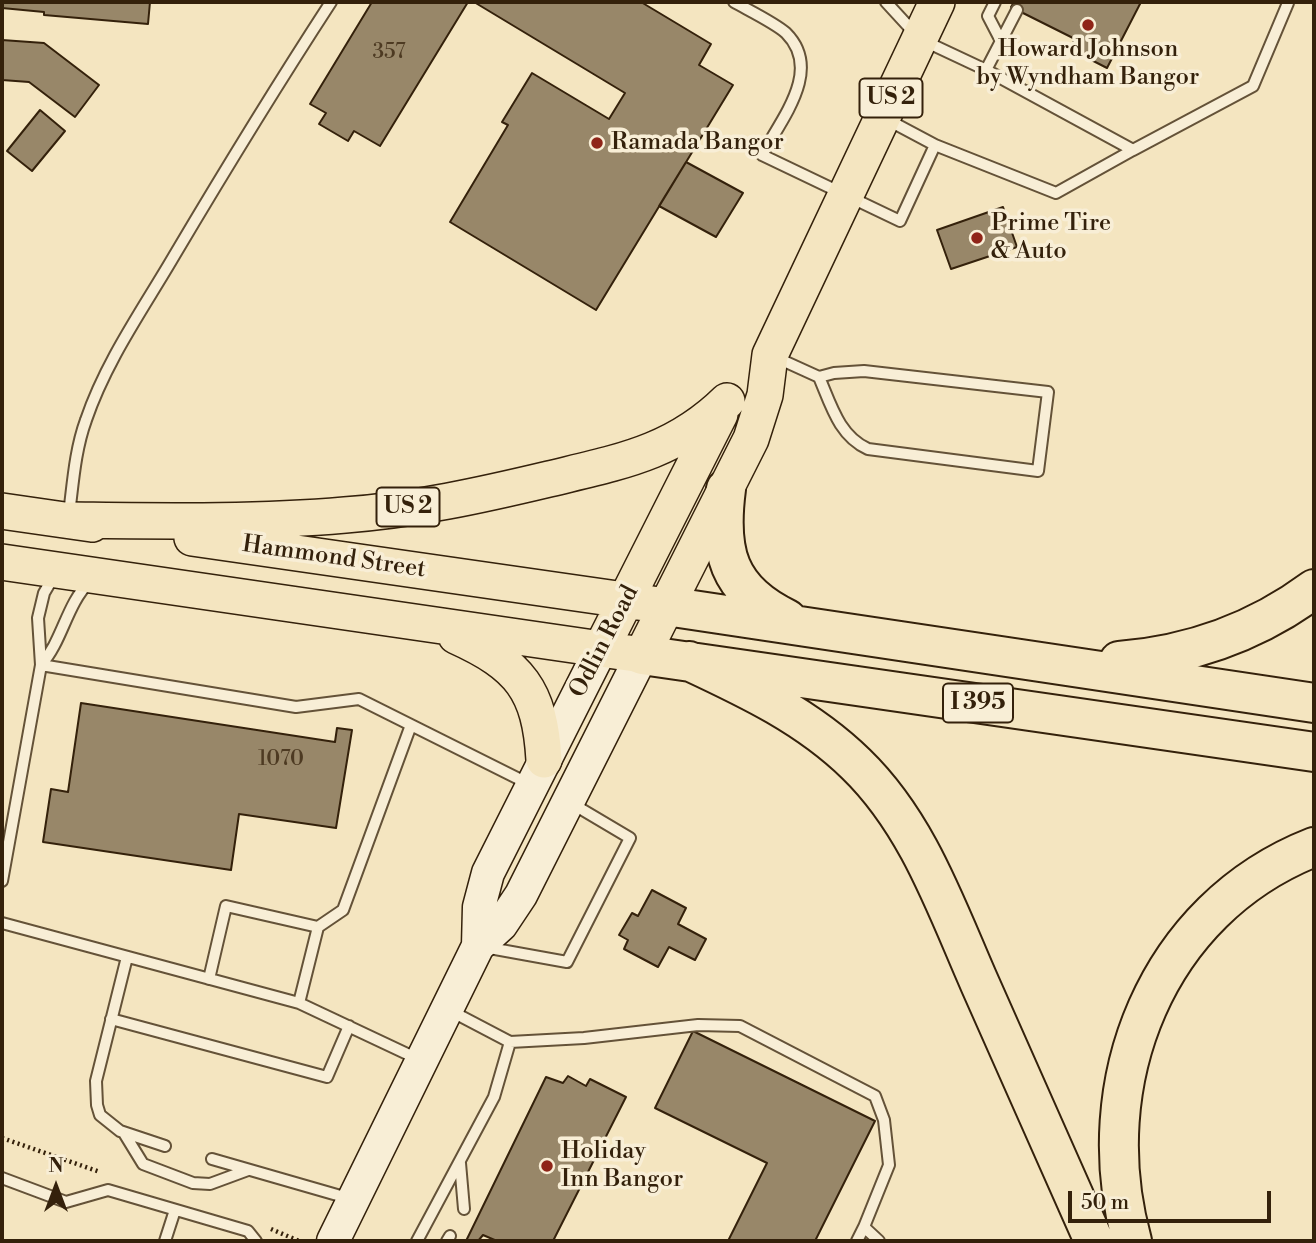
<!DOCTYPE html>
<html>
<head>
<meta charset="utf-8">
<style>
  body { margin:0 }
  #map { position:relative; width:1316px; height:1243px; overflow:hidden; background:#f4e5c0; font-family:"Libre Bodoni",serif }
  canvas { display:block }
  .frame { position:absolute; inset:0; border:4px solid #34210b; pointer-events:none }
  .north { position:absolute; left:21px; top:1152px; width:70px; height:70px; -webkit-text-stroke:5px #f8eed6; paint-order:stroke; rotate:0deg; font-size:19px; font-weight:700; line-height:28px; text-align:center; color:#34210b }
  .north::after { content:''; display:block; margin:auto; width:24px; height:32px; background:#34210b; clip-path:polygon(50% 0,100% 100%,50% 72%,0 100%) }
  .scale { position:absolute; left:1068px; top:1191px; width:203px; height:32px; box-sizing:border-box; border:4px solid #34210b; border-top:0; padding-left:9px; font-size:21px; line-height:24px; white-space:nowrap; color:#34210b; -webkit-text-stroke:5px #f8eed6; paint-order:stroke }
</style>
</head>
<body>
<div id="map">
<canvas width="1316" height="1243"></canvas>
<div class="frame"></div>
<div class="north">N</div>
<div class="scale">50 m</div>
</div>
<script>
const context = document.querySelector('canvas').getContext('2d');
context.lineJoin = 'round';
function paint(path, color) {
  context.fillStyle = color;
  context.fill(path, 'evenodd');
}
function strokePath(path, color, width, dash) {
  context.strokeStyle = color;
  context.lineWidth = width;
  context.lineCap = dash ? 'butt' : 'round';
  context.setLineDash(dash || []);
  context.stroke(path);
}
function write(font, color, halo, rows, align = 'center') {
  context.font = font + ' "Libre Bodoni",serif';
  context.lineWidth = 7;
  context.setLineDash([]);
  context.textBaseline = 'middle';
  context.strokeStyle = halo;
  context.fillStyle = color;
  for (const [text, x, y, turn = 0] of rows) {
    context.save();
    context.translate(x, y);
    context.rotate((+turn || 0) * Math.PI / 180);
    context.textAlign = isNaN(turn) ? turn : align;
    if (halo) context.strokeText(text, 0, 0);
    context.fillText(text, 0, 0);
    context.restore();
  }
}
const building = new Path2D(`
  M2,2H150L148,24L44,15V12L2,8Z
  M372,2H468L380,146L354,131L348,141L319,124L326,113L310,104Z
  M474,2H641L711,44L699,65L733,85L596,310L450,222L508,125L502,122L532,73L609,119L625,93Z
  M1014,2H1141L1107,68L1070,49L1075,39L1011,7Z
  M2,40L44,43L99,85L75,117L29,82L2,80Z
  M40,110L65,131L32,171L7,151Z
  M686,162L743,193L716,237L659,206Z
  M1003,207L1017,247L951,269L937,230Z
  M81,703L335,742L337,728L352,730L336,828L239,814L231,870L43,842L51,789L68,792Z
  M652,890L686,908L678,924L706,939L695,960L669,947L658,967L624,949L628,940L619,935L632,913L638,916Z
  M693,1031L875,1121L815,1241H728L767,1163L655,1108Z
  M568,1076L586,1086L590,1079L626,1097L553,1241H497L483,1235L478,1241H466L546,1077L563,1083Z`);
const path = new Path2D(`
  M2,1138L100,1172
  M271,1229L299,1241`);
const lane = new Path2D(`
  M734,2C748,10 775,23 786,33C823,70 782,118 762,155L900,221L935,145L888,120
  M886,2L920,39L986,70L1133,150L1056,193L935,145
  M995,2L988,16L1001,41
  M986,70L1017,10
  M1133,150L1253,86L1288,3
  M775,357L819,377L834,373L864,371L1048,392L1038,471L868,449C839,436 831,405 819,377
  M69,514C73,483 75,450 86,420C106,361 143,309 174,256C225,170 277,85 331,2
  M41,665L296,707L359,699L529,784
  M41,665C63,640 66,605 90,581
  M2,881L41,665L38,618L44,593L54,576
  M2,923L299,1003L420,1060
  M318,927L343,910L411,725
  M484,947L567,962L630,838L571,803
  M127,957L96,1081L97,1105L100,1115L120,1131L165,1146
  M209,979L226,906L318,927L299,1003
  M449,1010L510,1042L584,1038L698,1025L740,1026L875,1096L884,1120L889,1165L864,1227L879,1241
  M111,1019L327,1077L349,1026
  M124,1133L143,1164L193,1183L210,1184L248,1170
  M212,1159L351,1199
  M460,1163L464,1209
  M2,1178L66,1202L108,1190L248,1231L256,1241
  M165,1241L175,1210
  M417,1241L494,1097L510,1042
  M447,1241L450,1236
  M857,1241L864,1227`);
const secondary = new Path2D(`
  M478,946L479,907L488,873L601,649
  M333,1241L478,946L501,925L521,895L642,655`);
const primary = new Path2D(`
  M2,511L92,524
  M68,520C160,521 253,523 345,515C414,510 482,495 549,479C619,462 674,453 727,401
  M192,538L666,606
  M2,562L642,655L751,439L765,395L770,355L937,2
  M456,636C520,665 540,690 544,760
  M601,649L720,414`);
const highway = new Path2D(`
  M726,489C718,551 727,590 787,619
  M666,606L1314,703
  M642,655L1314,752
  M689,661C749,689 808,717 856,764C918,824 946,907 980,984C1018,1070 1056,1155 1094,1241
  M1119,661C1191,655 1256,632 1314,589
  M1132,1241C1088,1083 1156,909 1314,847`);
const markers = [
  [1088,25,7,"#8f2418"],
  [597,143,7,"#8f2418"],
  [977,238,7,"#8f2418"],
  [547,1166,7,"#8f2418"]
];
const numberNames = [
  ["357",389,53],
  ["1070",281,760]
];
const shields = [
  [891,98,63],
  [408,507,63],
  [978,703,70]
];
const shieldNames = [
  ["US 2",891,98],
  ["US 2",408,507],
  ["I 395",978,703]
];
const poiNames = [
  ["Howard Johnson",1088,50,"center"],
  ["by Wyndham Bangor",1088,78,"center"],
  ["Ramada Bangor",611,143],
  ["Prime Tire",991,224],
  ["& Auto",991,252],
  ["Holiday",561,1152],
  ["Inn Bangor",561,1180]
];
const streetNames = [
  ["Hammond Street",334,558,8],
  ["Odlin Road",605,642,-63]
];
paint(building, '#988769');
strokePath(building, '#34210b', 2);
strokePath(lane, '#645238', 14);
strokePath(secondary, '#34210b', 35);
strokePath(primary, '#34210b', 38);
strokePath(highway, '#34210b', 42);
strokePath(path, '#34210b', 4.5, [2, 3.5]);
strokePath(lane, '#f8eed6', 10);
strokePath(secondary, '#f8eed6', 32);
strokePath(primary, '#f4e5c0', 35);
strokePath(highway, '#f4e5c0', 38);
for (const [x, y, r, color] of markers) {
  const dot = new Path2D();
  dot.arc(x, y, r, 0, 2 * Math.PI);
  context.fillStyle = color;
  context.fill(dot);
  strokePath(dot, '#f8eed6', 2.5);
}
write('21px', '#4d3a22', null, numberNames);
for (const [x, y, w] of shields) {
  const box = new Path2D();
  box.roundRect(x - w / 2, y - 19.5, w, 39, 5);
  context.fillStyle = '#f8eed6';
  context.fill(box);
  strokePath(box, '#34210b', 2);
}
write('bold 23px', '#34210b', null, shieldNames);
write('24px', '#34210b', '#f8eed6', poiNames, 'left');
write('24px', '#34210b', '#f8eed6', streetNames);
</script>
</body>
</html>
